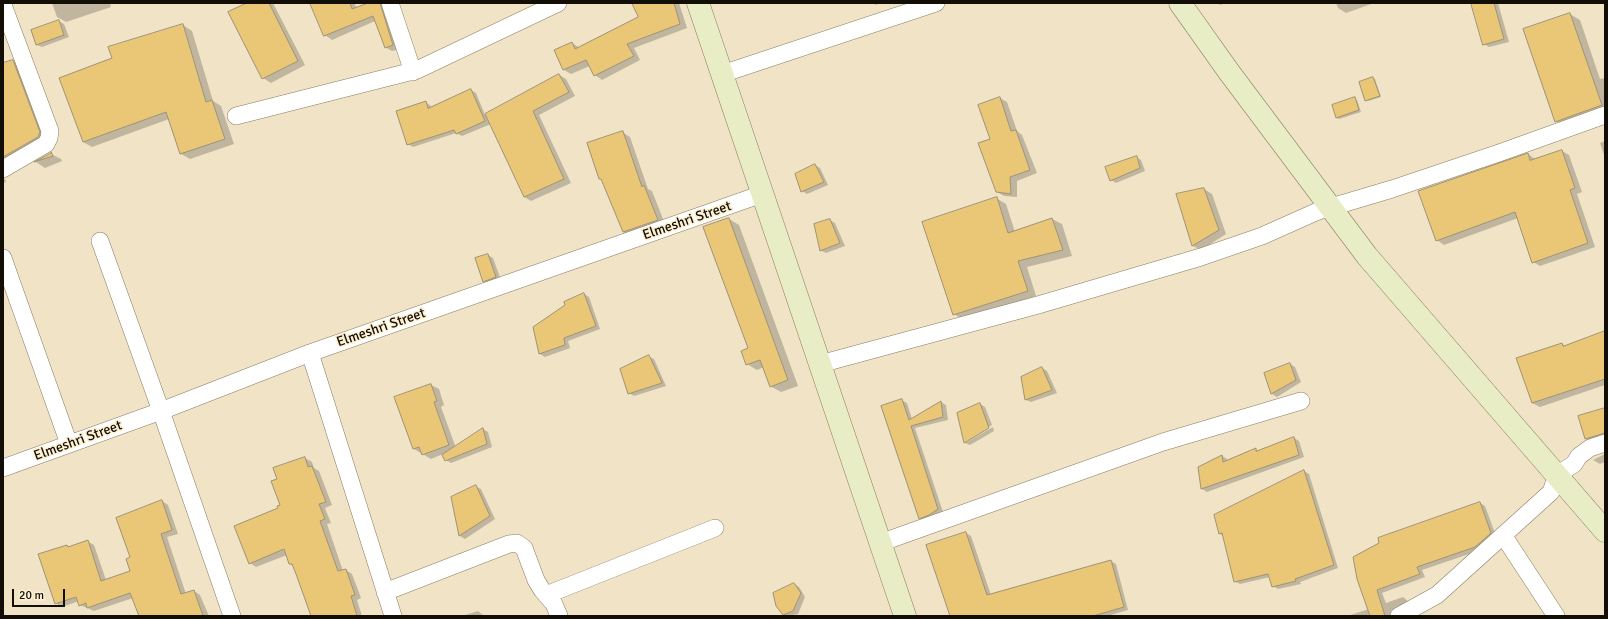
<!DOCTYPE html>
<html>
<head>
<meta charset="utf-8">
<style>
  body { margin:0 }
  #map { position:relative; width:1608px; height:619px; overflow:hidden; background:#f0e3c6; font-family:Signika,sans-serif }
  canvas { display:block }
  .frame { position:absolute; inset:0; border:4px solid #120e05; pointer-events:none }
  .scale { position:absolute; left:12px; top:589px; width:53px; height:18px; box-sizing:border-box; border:2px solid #120e05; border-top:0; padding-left:5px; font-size:12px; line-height:14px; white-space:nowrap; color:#120e05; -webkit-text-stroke:3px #fdf0d2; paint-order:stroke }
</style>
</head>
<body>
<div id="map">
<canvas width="1608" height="619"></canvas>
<div class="frame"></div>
<div class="scale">20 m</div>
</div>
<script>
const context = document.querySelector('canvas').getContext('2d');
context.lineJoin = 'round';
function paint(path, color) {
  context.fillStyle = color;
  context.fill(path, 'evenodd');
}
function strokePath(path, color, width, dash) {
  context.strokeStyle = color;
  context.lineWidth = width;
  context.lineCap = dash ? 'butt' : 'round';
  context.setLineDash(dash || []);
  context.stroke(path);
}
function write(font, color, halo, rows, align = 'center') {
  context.font = font + ' Signika,sans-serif';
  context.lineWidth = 3;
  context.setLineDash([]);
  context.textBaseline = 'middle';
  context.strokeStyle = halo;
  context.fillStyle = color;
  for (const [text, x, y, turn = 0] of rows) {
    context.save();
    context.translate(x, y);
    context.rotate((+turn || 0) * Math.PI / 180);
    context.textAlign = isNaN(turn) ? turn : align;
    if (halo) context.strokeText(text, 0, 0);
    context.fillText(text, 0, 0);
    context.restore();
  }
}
const shadow = new Path2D(`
  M52,3H110L111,7L66,22L57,17Z
  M249,3H273L305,65L271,83L263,78Z
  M311,3H354L357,8L372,3H387L400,49L392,51L385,47L375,21L332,40L325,35Z
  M633,3H679L687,28L634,48L640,60L602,80L595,75L590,66L571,74L564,70L572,43L580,48L639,17Z
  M872,3H879L876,5Z
  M1217,3H1227L1220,5Z
  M1336,3H1374L1346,13L1338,8Z
  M1472,3H1498L1509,42L1489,47L1484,44Z
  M1570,14L1580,20L1600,79L1605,78V113L1566,127L1556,121Z
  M59,21L64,24L69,37L42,47L37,45Z
  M183,25L192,31L213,101L221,106L234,144L190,159L181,154L169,119L92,147L83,142L114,59Z
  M13,61L23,67L50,138L3,175V64Z
  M559,75L566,79L575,96L539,115L571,183L531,201L524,197L491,124L462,136L456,133L413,147L408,144L426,102L432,107L471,90L476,93L485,115Z
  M1373,78L1375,79L1381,97L1368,101L1366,100Z
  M1000,98L1007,102L1017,131L1022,135L1037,173L1017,181V197L1004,196L997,192L991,140Z
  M1354,98L1357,100L1361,112L1339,119L1337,118Z
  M622,132L630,137L648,189L652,191L665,224L631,236L623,232L602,180L600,178Z
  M1605,141V158L1600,143Z
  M1562,151L1569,155L1582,192L1577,194L1595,247L1540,266L1533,262L1518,218L1444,245L1437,240L1528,154L1535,159Z
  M51,154L61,159L62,161L45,168L36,162Z
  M1136,157L1141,160L1145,171L1116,183L1111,180Z
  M815,165L820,168L828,185L807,194L802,191Z
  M3,176L6,182L3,183Z
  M1204,189L1212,194L1226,234L1201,250L1193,246L1177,195Z
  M996,198L1006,204L1015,232L1052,219L1062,224L1072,256L1027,267L1036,296L964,320L954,314Z
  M729,219L739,225L798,386L781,392L770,386L764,367L757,370L747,364L749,349Z
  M830,220L835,223L845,246L826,253L820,250Z
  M488,255L493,258L501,280L489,284L484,281Z
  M584,294L589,297L600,329L568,341L570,348L545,357L540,354L534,327Z
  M1605,333V385L1540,407L1532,403L1562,344L1566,346Z
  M649,357L654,359L666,386L634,396L629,393Z
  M1290,364L1295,367L1301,382L1277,397L1272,394L1265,374Z
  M1042,368L1047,371L1057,393L1031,402L1026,400L1022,377Z
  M431,385L439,389L444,405L441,407L456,448L483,429L488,432L492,447L451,463L446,460L443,454L431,459L414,449Z
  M901,400L907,403L912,419L941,402L946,405L948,420L915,428L943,512L934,518L925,521L920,518Z
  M980,404L985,407L992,425L967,440V442L993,427L994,431L970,445L965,443Z
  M1605,409V440L1594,443L1586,439Z
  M1294,438L1299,441L1304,457L1207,492L1202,489L1199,467L1222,456L1227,459V461L1255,449L1259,451Z
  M1605,454V462L1600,464L1593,460Z
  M305,458L312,462L314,468L319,471L332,505L325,508L331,523L327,524L343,571L346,570L352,574L361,598L357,600L362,616H311L294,566L290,564L287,555L256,567L250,563L281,506L278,480Z
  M1304,471L1309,474L1338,568L1300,582L1301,584L1278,589L1273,586L1270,577L1240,584L1234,581L1223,536L1220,534L1215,516Z
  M475,486L481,489L495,519L465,539L460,536L453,497Z
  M162,501L168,505L178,534L167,537L186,594L194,591L200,595L209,616H140L133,598L94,611L80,605L79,601L62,607L55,603L67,546L70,547L87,541L94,545L106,580L131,572V558Z
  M1480,503L1485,506L1496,536L1481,550L1422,570L1425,577L1382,593L1386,603L1403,597L1409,602L1390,616H1347L1369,609L1358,578Z
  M966,533L971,536L991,595L1111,561L1116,564L1128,610L1107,616H951Z
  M794,584L799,587L805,597L798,614L787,616L783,614Z
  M478,611L484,616H462Z`);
const building = new Path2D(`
  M247,3H269L298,61L262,79L228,12Z
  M310,3H350L352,9L368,3H380L393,45L385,48L373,16L324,36Z
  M632,3H674L680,24L627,44L634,56L594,76L586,60L563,70L554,50L572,42L575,49L638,17Z
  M1471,3H1494L1504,39L1483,45Z
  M1570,13L1602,105L1555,122L1523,29Z
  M59,20L64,35L36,45L31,30Z
  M183,24L206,102L212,100L225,139L180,154L166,112L83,142L59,78L112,58L108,47Z
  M13,60L40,132L38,137L3,157V63Z
  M559,74L569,92L533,111L564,179L524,197L485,114Z
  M1373,77L1380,96L1365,101L1359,82Z
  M471,89L485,121L456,134L454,130L407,145L396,111L426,101L428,108Z
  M1000,97L1011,131L1016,130L1030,170L1010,177L1011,194L996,192L978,143L990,139L978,105Z
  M1355,97L1359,110L1336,118L1332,105Z
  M623,131L642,187L644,185L658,220L623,232L601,179H599L587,143Z
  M1562,150L1575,188L1570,190L1588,243L1532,263L1515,212L1436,241L1418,191L1528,153L1530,160Z
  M51,152L53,156L34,162L51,153Z
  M1137,156L1140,168L1110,181L1105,167Z
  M815,164L824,182L801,192L795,174Z
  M1204,188L1219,230L1192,246L1176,194Z
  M997,197L1008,233L1052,218L1063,250L1018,261L1028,291L953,315L922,222Z
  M729,218L788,380L770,387L760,360L746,365L741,351L748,348L703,227Z
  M830,219L840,243L820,251L814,224Z
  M488,254L496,277L483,282L475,258Z
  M584,293L596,326L564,338L565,345L539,354L533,327L565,305L564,302Z
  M1605,331V379L1532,403L1516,358L1562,343L1563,346Z
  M649,355L662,383L628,394L620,369Z
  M1290,363L1296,380L1271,394L1264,373Z
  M1042,367L1052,390L1025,400L1021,377Z
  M431,384L437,401L434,402L449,445L422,455L419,447L413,449L394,397Z
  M902,399L909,420L941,401L943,417L911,426L938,509L929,515L919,519L881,406Z
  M980,403L989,428L964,443L957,413Z
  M1605,408V433L1585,439L1578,416Z
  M483,428L487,444L445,461L442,455Z
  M1294,437L1299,455L1201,489L1198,467L1222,455L1223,462L1256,448V451Z
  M305,457L308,467L312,466L326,502L319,504L325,519L320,521L338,571L346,569L355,595L351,596L357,616H311L296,574L292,564H289L284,549L249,564L234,526L278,508L277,506L280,505L271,481L277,479L273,468Z
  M1304,470L1334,565L1295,579L1296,581L1272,587L1268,574L1234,582L1222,533L1219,534L1214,515Z
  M476,485L490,516L459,536L451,497Z
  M162,500L172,530L161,534L181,594L194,590L203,616H139L130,593L87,608L86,603L79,606L76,597L55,604L38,554L67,545L68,547L88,540L101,581L130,571L126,559L130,557L116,518Z
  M1480,502L1491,533L1475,547L1417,567L1420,574L1377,590L1385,616H1370L1357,579L1353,557L1379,543L1378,538Z
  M966,532L987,595L1111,560L1124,607L1093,616H950L926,545Z
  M794,583L801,593L793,611L783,615L776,606L773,593Z`);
const street = new Path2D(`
  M390,3L413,72
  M3,5L50,131L49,138L46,144L3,169
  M722,74L936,3
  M236,116L417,70L558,3
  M100,241L161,411L232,616
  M3,258L69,444
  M310,353L393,616
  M820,364L1038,305L1201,257L1262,236L1318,211L1392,189L1499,153L1605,115
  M3,468L161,411L310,353L762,194
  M1503,535L1556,616
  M880,543L1163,442L1301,401
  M385,592L509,544L517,543L524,548L536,580L542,590L554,604L559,616
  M546,595L715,528
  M1399,616L1437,595L1551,492L1557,475L1574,464L1579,456L1590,448L1605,443`);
const secondary = new Path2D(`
  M698,3L905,616
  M1180,3L1229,72L1367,256L1605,531`);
const streetNames = [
  ["Elmeshri Street",687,221,-19],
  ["Elmeshri Street",381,328,-19],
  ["Elmeshri Street",78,441,-20]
];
paint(shadow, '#0003');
paint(building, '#eac777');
strokePath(building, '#9e9276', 1);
strokePath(street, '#897d62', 18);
strokePath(secondary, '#897d62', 23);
strokePath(street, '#fff', 17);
strokePath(secondary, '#e8edc5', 22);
write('14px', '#120e05', '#fdf0d2', streetNames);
</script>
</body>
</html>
